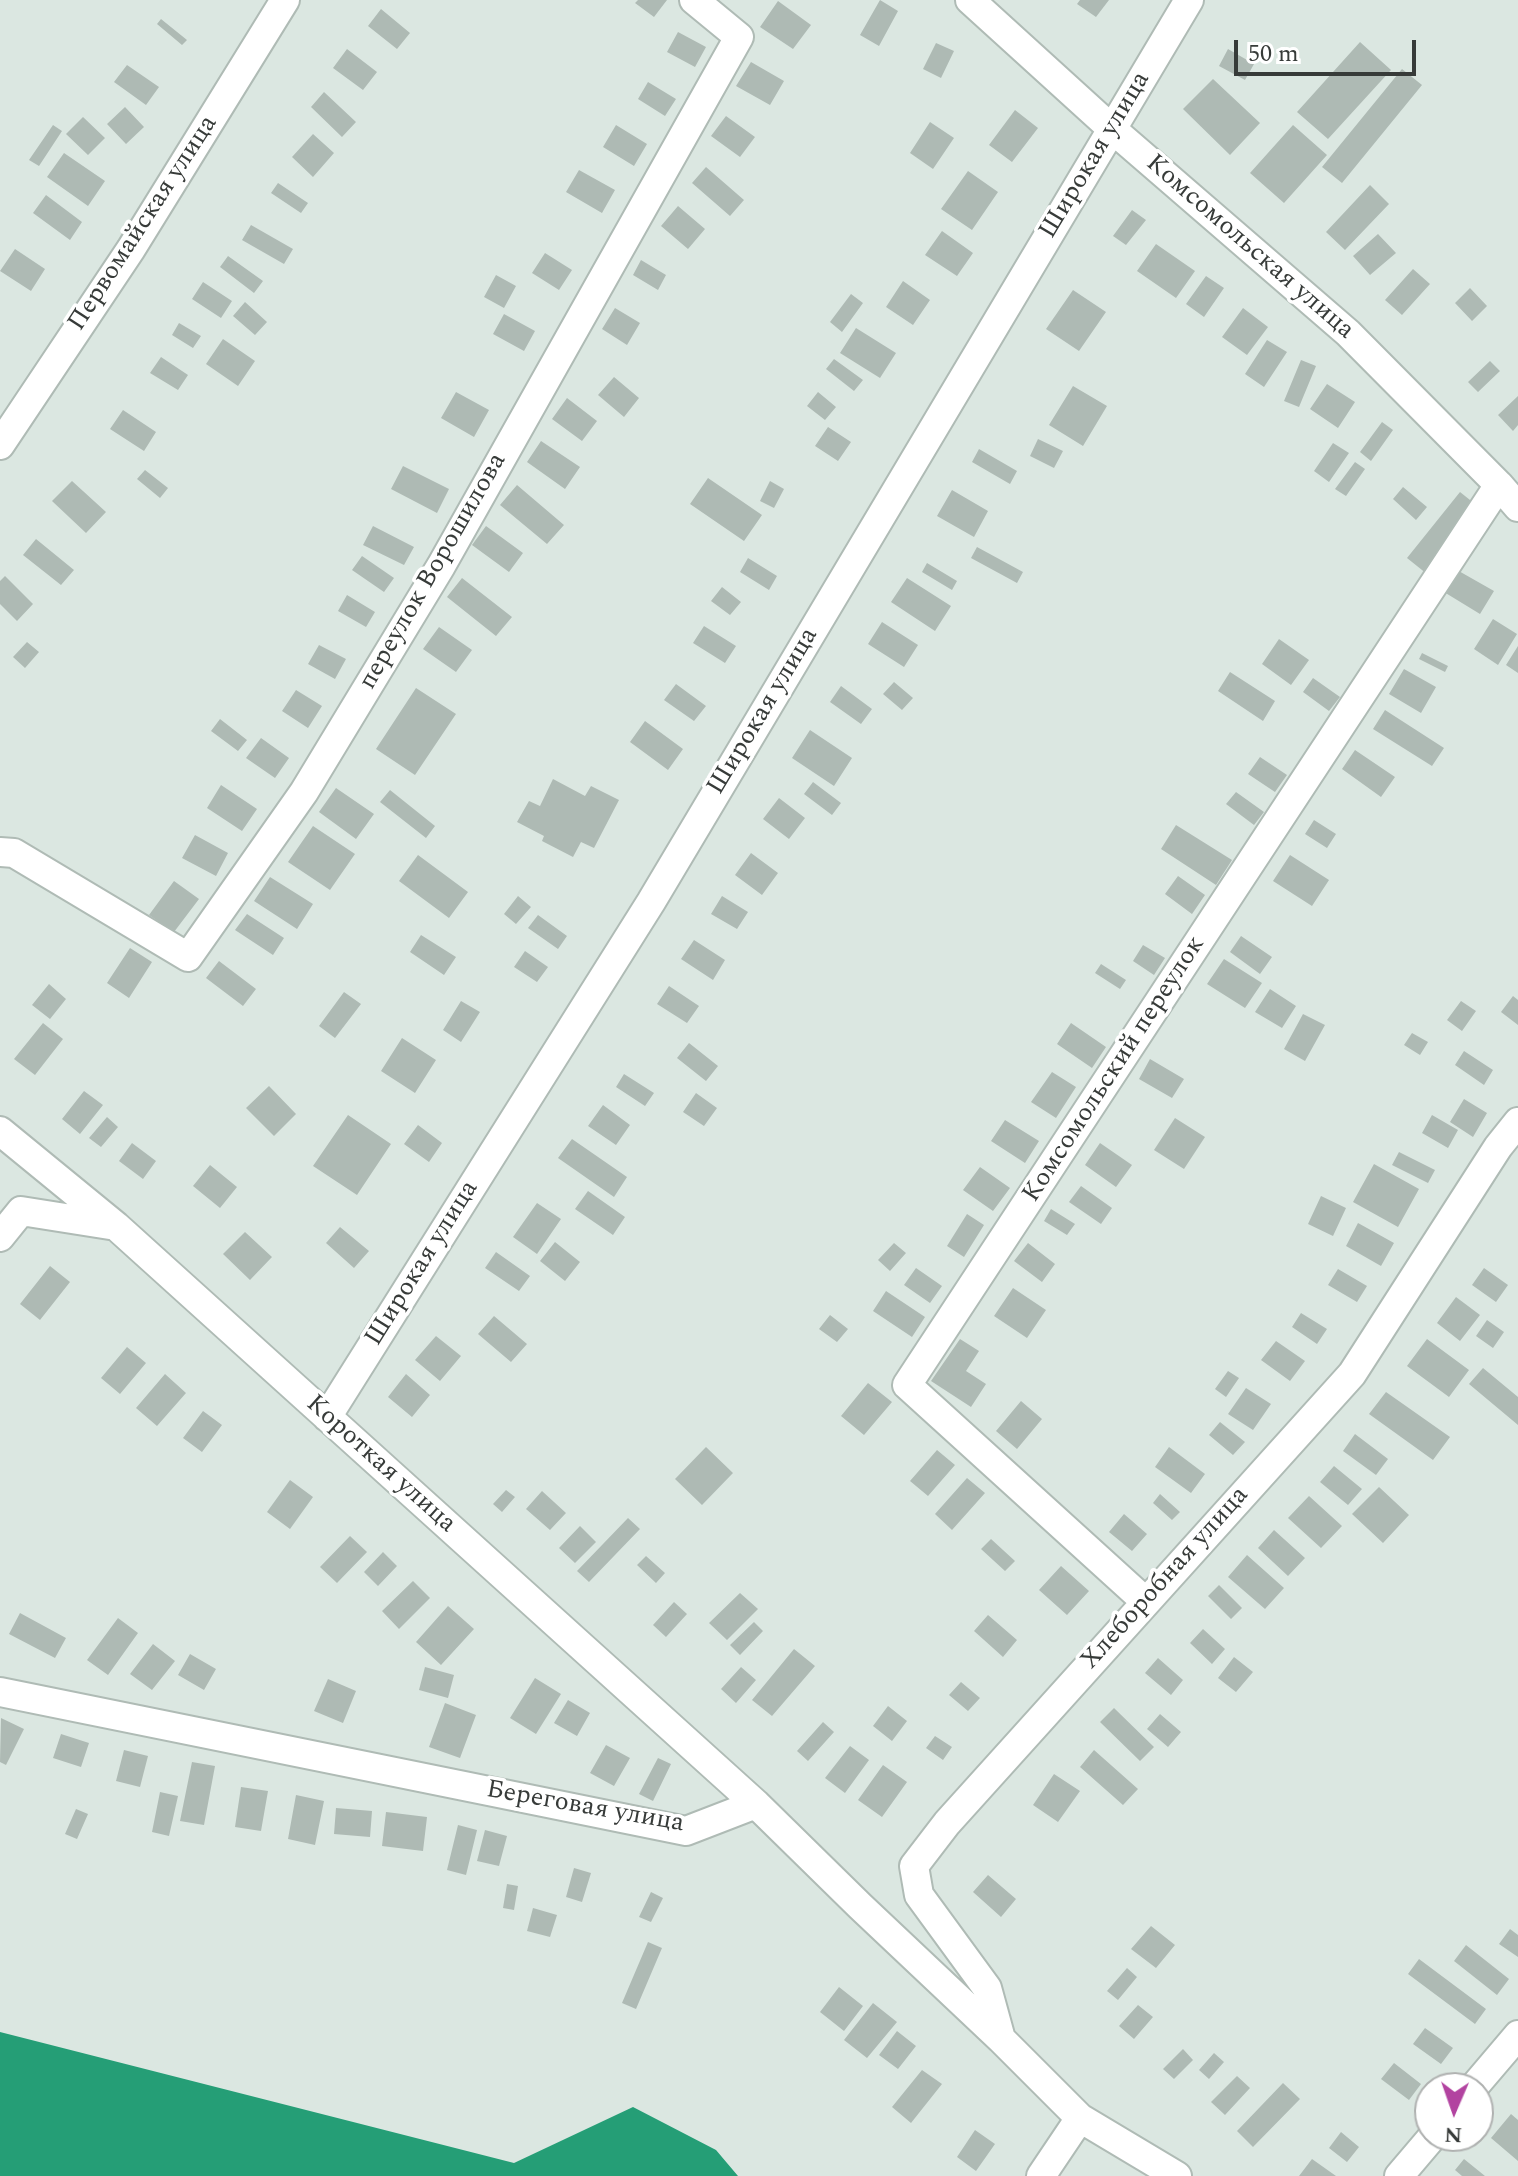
<!DOCTYPE html>
<html>
<head>
<meta charset="utf-8">
<style>
  body { margin:0 }
  #map { position:relative; width:1518px; height:2176px; overflow:hidden; background:#dbe7e1; font-family:Spectral,serif }
  canvas { display:block }
  .north { position:absolute; left:1414px; top:2072px; width:80px; height:80px; box-sizing:border-box; background:#fff; border:2px solid #afb1b0; border-radius:50%; rotate:182deg; font-size:22px; font-weight:700; line-height:32px; text-align:center; color:#373b39 }
  .north::after { content:''; display:block; margin:auto; width:28px; height:36px; background:#b243a0; clip-path:polygon(50% 0,100% 100%,50% 72%,0 100%) }
  .scale { position:absolute; left:1234px; top:40px; width:182px; height:36px; box-sizing:border-box; border:4px solid #373b39; border-top:0; padding-left:10px; font-size:24px; line-height:28px; white-space:nowrap; color:#373b39; -webkit-text-stroke:6px #fff; paint-order:stroke }
</style>
</head>
<body>
<div id="map">
<canvas width="1518" height="2176"></canvas>
<div class="north">N</div>
<div class="scale">50 m</div>
</div>
<script>
const context = document.querySelector('canvas').getContext('2d');
context.lineJoin = 'round';
function paint(path, color) {
  context.fillStyle = color;
  context.fill(path, 'evenodd');
}
function strokePath(path, color, width, dash) {
  context.strokeStyle = color;
  context.lineWidth = width;
  context.lineCap = dash ? 'butt' : 'round';
  context.setLineDash(dash || []);
  context.stroke(path);
}
function write(font, color, halo, rows, align = 'center') {
  context.font = font + ' Spectral,serif';
  context.lineWidth = 7;
  context.setLineDash([]);
  context.textBaseline = 'middle';
  context.strokeStyle = halo;
  context.fillStyle = color;
  for (const [text, x, y, turn = 0] of rows) {
    context.save();
    context.translate(x, y);
    context.rotate((+turn || 0) * Math.PI / 180);
    context.textAlign = isNaN(turn) ? turn : align;
    if (halo) context.strokeText(text, 0, 0);
    context.fillText(text, 0, 0);
    context.restore();
  }
}
const water = new Path2D(`
  M0,2032L514,2163L633,2107L716,2150L738,2176H0Z`);
const building = new Path2D(`
  M638,0H667L654,17L635,3Z
  M880,0L898,11L879,46L860,35Z
  M1080,0H1109L1096,17L1077,4Z
  M778,1L811,25L793,49L760,27Z
  M381,9L410,33L397,49L368,26Z
  M161,19L187,40L182,45L157,24Z
  M678,32L706,47L695,67L667,52Z
  M1360,42L1391,70L1328,139L1297,112Z
  M936,43L954,51L941,78L923,69Z
  M347,49L377,72L363,90L333,68Z
  M1228,49L1254,64L1245,80L1219,66Z
  M751,62L784,81L770,105L736,86Z
  M127,65L159,87L146,105L114,82Z
  M1402,69L1422,85L1342,183L1322,167Z
  M1213,79L1260,123L1230,155L1183,109Z
  M648,82L676,99L665,116L638,99Z
  M324,92L356,122L342,137L311,107Z
  M125,107L144,127L126,144L107,124Z
  M1015,110L1038,128L1012,162L989,145Z
  M726,116L755,137L740,157L711,136Z
  M83,117L105,138L88,155L66,134Z
  M930,122L954,138L933,169L910,153Z
  M53,125L62,131L39,166L29,160Z
  M616,125L647,144L634,166L603,147Z
  M1293,125L1327,155L1284,203L1250,173Z
  M313,134L334,153L313,177L292,157Z
  M64,153L105,181L88,206L47,177Z
  M706,167L744,200L730,216L692,183Z
  M579,170L615,190L602,213L566,192Z
  M968,171L998,192L972,230L941,209Z
  M278,183L308,203L301,213L271,193Z
  M1370,185L1389,204L1345,250L1326,232Z
  M46,195L82,222L70,240L33,213Z
  M678,206L705,229L688,249L661,226Z
  M1132,210L1146,220L1126,245L1113,236Z
  M251,225L293,249L284,264L242,240Z
  M942,231L973,253L957,276L925,255Z
  M1378,234L1396,253L1370,275L1353,256Z
  M1156,244L1195,271L1176,298L1137,271Z
  M15,249L45,269L31,291L0,271Z
  M545,253L572,270L559,290L532,273Z
  M228,256L263,281L254,293L220,267Z
  M641,260L666,275L658,290L633,275Z
  M1413,269L1430,284L1402,315L1385,300Z
  M496,275L516,286L504,308L484,297Z
  M1206,276L1224,288L1204,317L1186,304Z
  M903,281L930,300L913,325L886,307Z
  M203,282L232,301L221,318L192,299Z
  M1470,288L1487,306L1472,321L1455,303Z
  M1073,290L1106,312L1079,351L1046,329Z
  M851,294L863,303L842,332L830,322Z
  M245,302L267,322L255,335L233,316Z
  M615,308L640,323L627,345L602,329Z
  M1243,308L1268,327L1247,355L1222,337Z
  M504,314L535,331L524,351L493,334Z
  M179,323L201,336L193,348L172,335Z
  M856,328L896,353L880,378L840,353Z
  M223,339L255,361L238,386L206,364Z
  M1267,340L1287,352L1264,387L1245,374Z
  M161,357L188,375L178,390L150,373Z
  M834,359L863,380L854,391L826,369Z
  M1301,360L1316,366L1299,407L1284,401Z
  M1490,361L1500,371L1478,392L1468,382Z
  M614,377L639,398L624,417L598,395Z
  M1327,384L1355,402L1338,428L1310,409Z
  M1073,386L1107,406L1083,446L1049,425Z
  M456,392L489,410L474,437L441,418Z
  M818,392L836,407L825,420L807,406Z
  M1518,396V425L1513,431L1498,415Z
  M567,398L597,421L582,441L552,419Z
  M123,410L156,432L144,451L110,429Z
  M1382,422L1393,430L1371,461L1360,452Z
  M828,427L851,442L838,461L815,446Z
  M1038,439L1063,451L1054,468L1030,456Z
  M541,441L580,467L565,489L527,462Z
  M1333,443L1349,453L1329,482L1314,471Z
  M979,449L1017,471L1010,484L972,462Z
  M1355,462L1365,469L1346,496L1335,489Z
  M403,466L449,489L437,513L391,489Z
  M145,470L168,488L160,498L137,479Z
  M708,478L762,515L744,541L690,504Z
  M72,481L106,512L86,533L52,501Z
  M770,481L784,489L774,508L760,501Z
  M517,485L564,525L547,544L500,505Z
  M1403,487L1427,507L1416,520L1393,499Z
  M952,490L988,511L974,537L937,516Z
  M1460,492L1480,508L1427,574L1407,558Z
  M373,526L414,547L404,565L363,545Z
  M486,526L523,553L509,572L472,545Z
  M36,539L74,570L61,585L23,555Z
  M977,547L1023,572L1017,583L971,558Z
  M362,556L394,578L384,592L352,570Z
  M748,558L777,576L769,590L740,572Z
  M927,563L957,581L952,590L922,572Z
  M1457,570L1494,591L1480,614L1444,592Z
  M5,576L33,604L17,621L0,604V581Z
  M462,578L512,617L496,636L447,597Z
  M907,578L951,606L935,631L891,602Z
  M722,587L741,602L730,615L711,601Z
  M347,595L375,612L366,627L338,611Z
  M1493,619L1517,634L1498,665L1474,649Z
  M882,622L918,645L904,667L868,644Z
  M704,626L736,646L725,663L693,643Z
  M439,627L472,650L456,672L423,649Z
  M1279,639L1309,660L1291,685L1262,664Z
  M27,642L39,652L25,668L13,657Z
  M319,645L346,659L335,679L308,664Z
  M1518,646V673L1506,665Z
  M1422,653L1448,666L1445,672L1419,659Z
  M1404,669L1436,687L1421,713L1389,694Z
  M1230,672L1275,701L1263,721L1218,691Z
  M1313,678L1340,697L1329,711L1303,692Z
  M894,682L913,698L902,710L883,694Z
  M676,684L706,706L694,721L664,700Z
  M841,686L872,709L861,724L830,702Z
  M416,688L456,714L415,775L376,749Z
  M296,690L322,706L308,728L282,711Z
  M1385,710L1444,748L1432,766L1373,729Z
  M220,719L247,740L238,751L211,731Z
  M645,721L683,749L668,770L630,742Z
  M810,730L852,758L834,786L792,758Z
  M261,738L289,758L275,778L246,758Z
  M1355,750L1395,777L1381,797L1342,769Z
  M1260,757L1287,775L1275,792L1248,774Z
  M553,779L585,796L591,786L619,800L594,848L581,842L573,857L542,841L544,836L517,822L529,801L540,806Z
  M813,782L841,803L832,815L804,794Z
  M221,785L257,809L242,831L207,808Z
  M336,788L374,814L356,839L319,812Z
  M390,790L435,826L426,838L380,802Z
  M1236,792L1264,812L1254,825L1226,804Z
  M779,798L805,818L789,839L763,819Z
  M1314,820L1336,834L1327,848L1305,834Z
  M1176,825L1232,860L1216,885L1161,849Z
  M313,826L355,854L330,890L288,862Z
  M195,835L228,853L216,876L182,858Z
  M751,853L778,873L762,895L735,875Z
  M418,855L468,892L449,918L399,881Z
  M1290,855L1329,880L1312,906L1273,881Z
  M1178,876L1205,895L1192,914L1165,894Z
  M270,877L313,904L297,929L254,901Z
  M174,881L199,899L174,932L149,915Z
  M518,896L531,907L516,924L504,914Z
  M722,896L748,912L737,929L711,914Z
  M247,914L284,938L273,955L235,930Z
  M538,915L567,936L558,949L528,928Z
  M421,935L456,957L444,975L410,952Z
  M1241,936L1272,957L1260,974L1230,952Z
  M694,940L725,960L713,980L681,959Z
  M1143,945L1165,958L1154,975L1133,961Z
  M130,948L152,962L129,998L107,983Z
  M525,951L548,967L537,982L514,967Z
  M1224,959L1262,983L1245,1008L1207,984Z
  M219,961L256,989L243,1006L206,978Z
  M1101,964L1126,980L1120,989L1095,973Z
  M49,984L66,999L50,1019L32,1005Z
  M669,986L699,1006L687,1023L657,1004Z
  M1270,989L1296,1006L1282,1028L1255,1012Z
  M344,992L361,1004L335,1038L319,1026Z
  M1513,996L1518,1000V1025L1501,1012Z
  M461,1001L480,1012L461,1042L443,1030Z
  M1461,1001L1476,1011L1462,1031L1447,1020Z
  M1303,1014L1325,1025L1305,1061L1284,1049Z
  M43,1023L63,1039L35,1075L14,1059Z
  M1071,1023L1106,1047L1092,1068L1057,1044Z
  M1412,1033L1428,1042L1420,1055L1404,1045Z
  M402,1038L436,1060L415,1093L381,1071Z
  M689,1043L718,1066L706,1081L677,1058Z
  M1464,1051L1493,1070L1484,1085L1455,1065Z
  M1150,1059L1184,1079L1172,1098L1139,1079Z
  M1052,1072L1076,1087L1056,1118L1031,1102Z
  M624,1074L654,1093L645,1106L616,1087Z
  M269,1086L296,1114L274,1136L246,1108Z
  M84,1091L103,1105L80,1134L62,1119Z
  M696,1093L717,1108L704,1126L683,1112Z
  M1464,1099L1487,1113L1473,1137L1450,1122Z
  M603,1105L630,1125L616,1145L588,1126Z
  M348,1115L391,1144L357,1195L313,1166Z
  M1432,1115L1458,1130L1448,1148L1422,1133Z
  M107,1117L118,1127L101,1147L89,1138Z
  M1175,1118L1205,1137L1184,1169L1154,1150Z
  M1005,1120L1039,1141L1025,1163L991,1141Z
  M418,1125L442,1143L429,1162L404,1144Z
  M572,1139L627,1177L614,1197L558,1158Z
  M132,1143L156,1161L143,1179L119,1161Z
  M1100,1143L1132,1165L1116,1187L1085,1165Z
  M1399,1152L1435,1170L1428,1183L1392,1165Z
  M1374,1164L1419,1189L1398,1227L1353,1202Z
  M210,1165L237,1187L220,1208L193,1186Z
  M980,1167L1010,1188L993,1211L963,1190Z
  M1081,1186L1112,1208L1101,1224L1069,1202Z
  M588,1191L625,1217L613,1235L575,1209Z
  M1321,1196L1346,1208L1333,1236L1308,1224Z
  M537,1203L561,1219L537,1254L513,1237Z
  M1051,1209L1075,1224L1067,1235L1044,1221Z
  M967,1214L984,1225L964,1257L947,1246Z
  M1358,1223L1394,1243L1381,1266L1346,1246Z
  M340,1227L369,1251L354,1268L326,1243Z
  M245,1232L272,1257L250,1280L223,1254Z
  M555,1242L580,1262L565,1281L540,1261Z
  M894,1243L906,1253L890,1271L878,1260Z
  M1028,1243L1055,1264L1042,1282L1014,1261Z
  M496,1252L530,1276L519,1291L485,1268Z
  M50,1266L70,1282L40,1320L20,1304Z
  M916,1268L942,1286L930,1303L904,1285Z
  M1484,1268L1508,1285L1496,1302L1472,1285Z
  M1338,1269L1367,1286L1357,1302L1328,1285Z
  M1013,1288L1046,1310L1027,1338L994,1316Z
  M886,1291L925,1317L912,1337L873,1311Z
  M1456,1297L1480,1315L1460,1341L1437,1323Z
  M1301,1313L1327,1329L1317,1344L1292,1327Z
  M830,1315L848,1329L837,1342L819,1329Z
  M494,1316L527,1344L511,1362L478,1334Z
  M1487,1320L1504,1332L1493,1348L1476,1336Z
  M436,1336L461,1356L440,1381L415,1360Z
  M960,1339L979,1351L966,1371L986,1384L971,1407L931,1381Z
  M1427,1339L1469,1370L1449,1397L1407,1366Z
  M1276,1341L1305,1361L1290,1381L1261,1360Z
  M127,1347L146,1363L120,1394L101,1378Z
  M1483,1368L1518,1397V1425L1469,1384Z
  M1228,1371L1239,1378L1226,1397L1215,1389Z
  M165,1374L186,1393L157,1426L136,1408Z
  M406,1374L430,1395L412,1417L388,1397Z
  M868,1383L892,1402L864,1435L841,1416Z
  M1246,1388L1271,1404L1253,1430L1228,1414Z
  M1386,1392L1450,1437L1433,1460L1369,1414Z
  M1021,1401L1042,1419L1017,1449L996,1431Z
  M203,1411L222,1425L202,1452L183,1438Z
  M1220,1422L1245,1442L1233,1455L1209,1435Z
  M1355,1434L1388,1459L1376,1475L1343,1451Z
  M706,1447L733,1473L702,1505L675,1479Z
  M1169,1447L1205,1474L1191,1493L1155,1467Z
  M937,1450L955,1465L928,1496L910,1481Z
  M1334,1466L1362,1489L1348,1505L1320,1482Z
  M967,1478L985,1493L952,1530L935,1514Z
  M290,1480L313,1497L290,1529L267,1512Z
  M1379,1487L1409,1515L1383,1543L1352,1514Z
  M506,1490L515,1497L502,1512L493,1504Z
  M542,1491L566,1513L550,1530L526,1509Z
  M1160,1494L1180,1512L1172,1520L1153,1503Z
  M1309,1496L1342,1526L1321,1548L1288,1518Z
  M1124,1514L1147,1534L1132,1551L1109,1532Z
  M628,1518L640,1529L589,1582L577,1571Z
  M580,1526L596,1542L575,1563L559,1548Z
  M1274,1530L1305,1558L1288,1576L1258,1548Z
  M350,1536L367,1552L337,1583L320,1567Z
  M991,1539L1015,1561L1005,1571L981,1549Z
  M383,1552L397,1566L378,1586L364,1572Z
  M1247,1555L1284,1588L1265,1609L1228,1577Z
  M646,1556L665,1573L656,1583L637,1565Z
  M1061,1566L1089,1591L1067,1615L1039,1590Z
  M413,1581L430,1598L399,1629L382,1611Z
  M1219,1585L1242,1608L1231,1619L1208,1596Z
  M740,1593L758,1609L727,1640L709,1623Z
  M674,1602L687,1614L666,1637L653,1625Z
  M448,1606L474,1629L441,1665L416,1642Z
  M20,1613L66,1638L55,1658L9,1634Z
  M988,1615L1017,1640L1003,1657L974,1631Z
  M118,1618L138,1633L108,1675L87,1660Z
  M754,1622L763,1631L740,1655L730,1645Z
  M1203,1629L1225,1649L1212,1664L1190,1643Z
  M153,1644L175,1661L152,1690L130,1674Z
  M794,1649L815,1666L772,1716L752,1700Z
  M190,1654L216,1669L204,1690L178,1675Z
  M1234,1657L1253,1672L1236,1692L1218,1678Z
  M1158,1658L1183,1680L1171,1695L1145,1673Z
  M425,1667L454,1675L448,1698L419,1690Z
  M741,1667L756,1680L736,1703L721,1689Z
  M535,1678L561,1694L536,1734L510,1718Z
  M328,1679L356,1691L343,1723L314,1711Z
  M961,1682L980,1698L968,1711L949,1695Z
  M568,1700L590,1713L577,1736L554,1723Z
  M445,1703L476,1715L460,1758L429,1747Z
  M888,1706L907,1721L892,1741L873,1726Z
  M1114,1708L1154,1747L1140,1761L1100,1722Z
  M1160,1714L1181,1732L1168,1747L1147,1729Z
  M1,1718L24,1729L6,1765L0,1762Z
  M823,1722L834,1732L808,1761L797,1751Z
  M61,1734L89,1743L81,1767L53,1758Z
  M935,1736L952,1747L943,1760L926,1748Z
  M606,1745L630,1758L614,1786L590,1773Z
  M850,1746L869,1760L845,1793L825,1778Z
  M124,1750L148,1756L140,1787L116,1781Z
  M1094,1750L1138,1789L1123,1805L1080,1767Z
  M658,1758L671,1764L653,1801L639,1794Z
  M192,1762L215,1766L204,1825L180,1821Z
  M883,1765L907,1782L882,1817L858,1800Z
  M1054,1774L1080,1791L1058,1822L1033,1805Z
  M241,1787L268,1791L261,1831L235,1827Z
  M160,1792L178,1796L169,1836L152,1832Z
  M296,1795L324,1801L315,1845L288,1839Z
  M336,1808L372,1811L370,1837L334,1834Z
  M76,1809L88,1814L77,1839L65,1834Z
  M386,1812L427,1817L423,1851L382,1846Z
  M458,1825L477,1830L466,1875L447,1870Z
  M485,1830L507,1836L499,1866L477,1861Z
  M574,1868L591,1873L582,1902L566,1897Z
  M988,1875L1016,1899L1001,1917L973,1892Z
  M507,1884L518,1886L514,1910L503,1908Z
  M651,1892L663,1898L651,1922L639,1917Z
  M533,1908L557,1915L550,1937L527,1931Z
  M1151,1926L1175,1945L1156,1968L1131,1949Z
  M1510,1929L1518,1935V1957L1499,1944Z
  M648,1942L662,1948L636,2009L622,2003Z
  M1466,1945L1509,1979L1497,1995L1454,1961Z
  M1419,1959L1486,2009L1475,2024L1408,1974Z
  M1127,1968L1137,1977L1118,2000L1107,1991Z
  M839,1987L863,2006L844,2031L820,2012Z
  M873,2003L897,2022L867,2058L844,2040Z
  M1138,2005L1153,2017L1134,2039L1119,2026Z
  M1425,2028L1453,2048L1441,2064L1413,2044Z
  M897,2031L916,2046L898,2069L879,2055Z
  M1183,2049L1193,2060L1174,2079L1163,2069Z
  M1214,2053L1224,2062L1209,2079L1199,2070Z
  M1394,2063L1421,2084L1409,2100L1381,2079Z
  M922,2070L942,2084L911,2123L892,2107Z
  M1237,2076L1250,2088L1225,2115L1211,2102Z
  M1283,2083L1300,2099L1253,2147L1237,2131Z
  M1511,2114L1518,2120V2161L1491,2138Z
  M975,2130L995,2144L976,2171L957,2157Z
  M1341,2132L1359,2147L1347,2162L1329,2148Z
  M1312,2159L1336,2176H1299Z
  M1464,2159L1485,2176H1462L1455,2170Z`);
const minor = new Path2D(`
  M970,0L1112,129L1348,333L1499,485L1518,507
  M0,445L131,249L285,0
  M0,852L14,853L188,957L304,792L441,566L739,37L694,0
  M0,1131L116,1226L756,1804
  M0,1237L21,1211L116,1226
  M327,1417L651,902L1189,0
  M1146,1602L907,1385L1499,485
  M0,1692L686,1831L756,1804L860,1906L1001,2039L1080,2118L1177,2176
  M1001,2039L987,1988L919,1895L914,1866L947,1823L1352,1374L1498,1147L1518,1122
  M1473,2088L1518,2035
  M1041,2176L1080,2118
  M1399,2176L1433,2136`);
const streetNames = [
  ["Широкая улица",1096,156,-59],
  ["Первомайская улица",144,224,-57],
  ["Комсомольская улица",1249,248,41],
  ["переулок Ворошилова",434,572,-60],
  ["Широкая улица",764,712,-59],
  ["Комсомольский переулок",1115,1070,-57],
  ["Широкая улица",423,1264,-58],
  ["Короткая улица",380,1465,42],
  ["Хлеборобная улица",1166,1579,-48],
  ["Береговая улица",585,1808,10]
];
paint(water, '#259e76');
paint(building, '#aebab4');
strokePath(minor, '#afbbb5', 32);
strokePath(minor, '#fff', 28);
write('26px', '#373b39', '#fff', streetNames);
</script>
</body>
</html>
